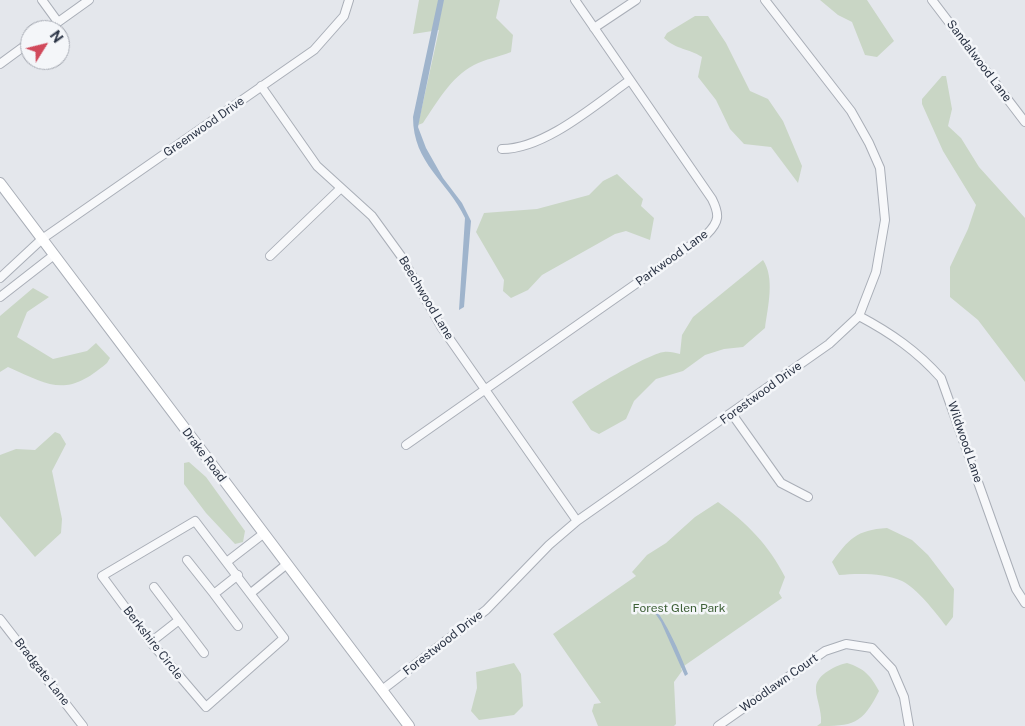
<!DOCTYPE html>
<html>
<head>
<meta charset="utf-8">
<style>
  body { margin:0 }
  #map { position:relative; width:1025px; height:726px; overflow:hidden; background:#e4e7ec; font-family:"Public Sans",sans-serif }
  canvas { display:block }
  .north { position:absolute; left:20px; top:20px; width:50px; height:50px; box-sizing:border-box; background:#f4f6f9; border:1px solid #a4a8b1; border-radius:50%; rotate:54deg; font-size:14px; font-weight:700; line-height:20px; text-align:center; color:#2b3445 }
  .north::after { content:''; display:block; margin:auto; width:18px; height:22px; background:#d1495b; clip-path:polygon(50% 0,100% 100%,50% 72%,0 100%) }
</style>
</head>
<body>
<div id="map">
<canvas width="1025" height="726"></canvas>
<div class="north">N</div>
</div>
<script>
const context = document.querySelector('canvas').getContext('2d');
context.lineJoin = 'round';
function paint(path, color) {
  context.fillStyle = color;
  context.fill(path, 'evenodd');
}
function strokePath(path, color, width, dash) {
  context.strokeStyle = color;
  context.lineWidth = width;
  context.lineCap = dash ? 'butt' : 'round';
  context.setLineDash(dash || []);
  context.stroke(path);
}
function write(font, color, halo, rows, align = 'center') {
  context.font = font + ' "Public Sans",sans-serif';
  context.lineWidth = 5;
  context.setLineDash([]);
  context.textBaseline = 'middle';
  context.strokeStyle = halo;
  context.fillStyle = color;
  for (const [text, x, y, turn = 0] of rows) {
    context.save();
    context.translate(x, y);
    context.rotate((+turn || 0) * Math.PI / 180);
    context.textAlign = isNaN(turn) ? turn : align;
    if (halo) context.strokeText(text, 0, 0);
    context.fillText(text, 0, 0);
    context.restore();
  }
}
const green = new Path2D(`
  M419,0H500L496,18L513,35L511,52C499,57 485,59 474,65C450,78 438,101 423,123L418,125L439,30L413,34Z
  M820,0H867L894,41L877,57L865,55L852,22L838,15Z
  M695,16H708L726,43L750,91L768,99L783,121L802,166L798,183L771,147L744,144L730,129L716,100L698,77L702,57C688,48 677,50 664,38L667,33Z
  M942,76H946L952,109L948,126L961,138L979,167L1025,218V382L978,320L950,297V267L968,229L976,205L943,151L922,104V99Z
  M617,174L643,199L641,206L654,218L650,240L626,231L615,234L542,275L528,290L511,298L503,291L504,280L476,232L484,213L537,209L589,195L603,181Z
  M763,260C775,278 768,306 765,328L743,347L724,349L705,355L683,371L656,379L634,401L626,419L599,434L591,430L572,402C584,392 650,353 664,352C669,351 675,353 680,354L682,335L693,317Z
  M33,288L49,297L27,312L17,337L53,359L87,351L96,343L110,358L107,363C66,398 51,386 8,367L0,372V316Z
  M55,432L60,434L66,444L52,471L62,519L61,533L35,557L0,516V455L16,449L35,450Z
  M189,462L206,477L245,531L243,542L235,544L206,513L184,484V463Z
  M718,502C747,523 769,545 785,577L779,593L782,598L681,668L682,671L674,682L676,724L674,726H598L592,711L594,704L601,703L553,634L636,576L632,572L647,555L666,543L695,517Z
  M887,528L912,540L928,555L954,589L953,617L946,626C936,613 917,588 902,581C885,573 858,573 839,575L832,562C849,539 856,530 887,528Z
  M514,663L521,674L523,706L514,715L479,720L471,711L477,688L476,672Z
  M847,663C864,668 871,676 879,691C862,725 853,726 817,726L821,723C822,710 815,696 816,687C817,674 837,665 847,663Z`);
const water = new Path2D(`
  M438,0H444L418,127L426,148L443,178L462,203L471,221L464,307L459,310L465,218C448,181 413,164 413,117Z
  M651,603C668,625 678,649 688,674L685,676L661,622L649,604Z`);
const street = new Path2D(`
  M42,0L58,22
  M932,0L1025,122
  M594,28L636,0
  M47,30L89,0
  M0,64L30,42
  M261,86L317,166L372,216L401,256L442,328L577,521
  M502,149C545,149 596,104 630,80
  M270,256L341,188
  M0,278L42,239L314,50L344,16L349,0
  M0,297L54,255
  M859,316C891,333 917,351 941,378L1016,589L1025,603
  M732,414L781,483L808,497
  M406,445L707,234C719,222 720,215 712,199L575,0
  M195,521L284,638L206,707L153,645L102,576Z
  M187,560L214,594
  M228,561L263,534
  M238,575L214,594L238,626
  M154,587L204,653
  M251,593L287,564
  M0,619L83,726
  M151,642L179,620
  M382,690L486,610L549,545L577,521L829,344L859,316L876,272L885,220L880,168L869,143L851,111L765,0
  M718,726L825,651L846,644L872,648L892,669L904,697L909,726`);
const secondary = new Path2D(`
  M0,183L409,726`);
const streetNames = [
  ["Sandalwood Lane",979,61,53],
  ["Greenwood Drive",204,127,-35],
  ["Parkwood Lane",672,258,-36],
  ["Beechwood Lane",426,298,59],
  ["Forestwood Drive",761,393,-36],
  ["Wildwood Lane",965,442,71],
  ["Drake Road",204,455,53],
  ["Berkshire Circle",153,643,52],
  ["Forestwood Drive",443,643,-38],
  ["Bradgate Lane",42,672,52],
  ["Woodlawn Court",779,683,-35]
];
const parkNames = [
  ["Forest Glen Park",679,608]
];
paint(green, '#c9d6c5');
paint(water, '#9fb4cc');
strokePath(street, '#a9aeb7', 10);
strokePath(secondary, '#a9aeb7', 12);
strokePath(street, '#f7f8fa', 8);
strokePath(secondary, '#fff', 10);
write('12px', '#2b3445', '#f4f6f9', streetNames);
write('12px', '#3f6138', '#f4f6f9', parkNames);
</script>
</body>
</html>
